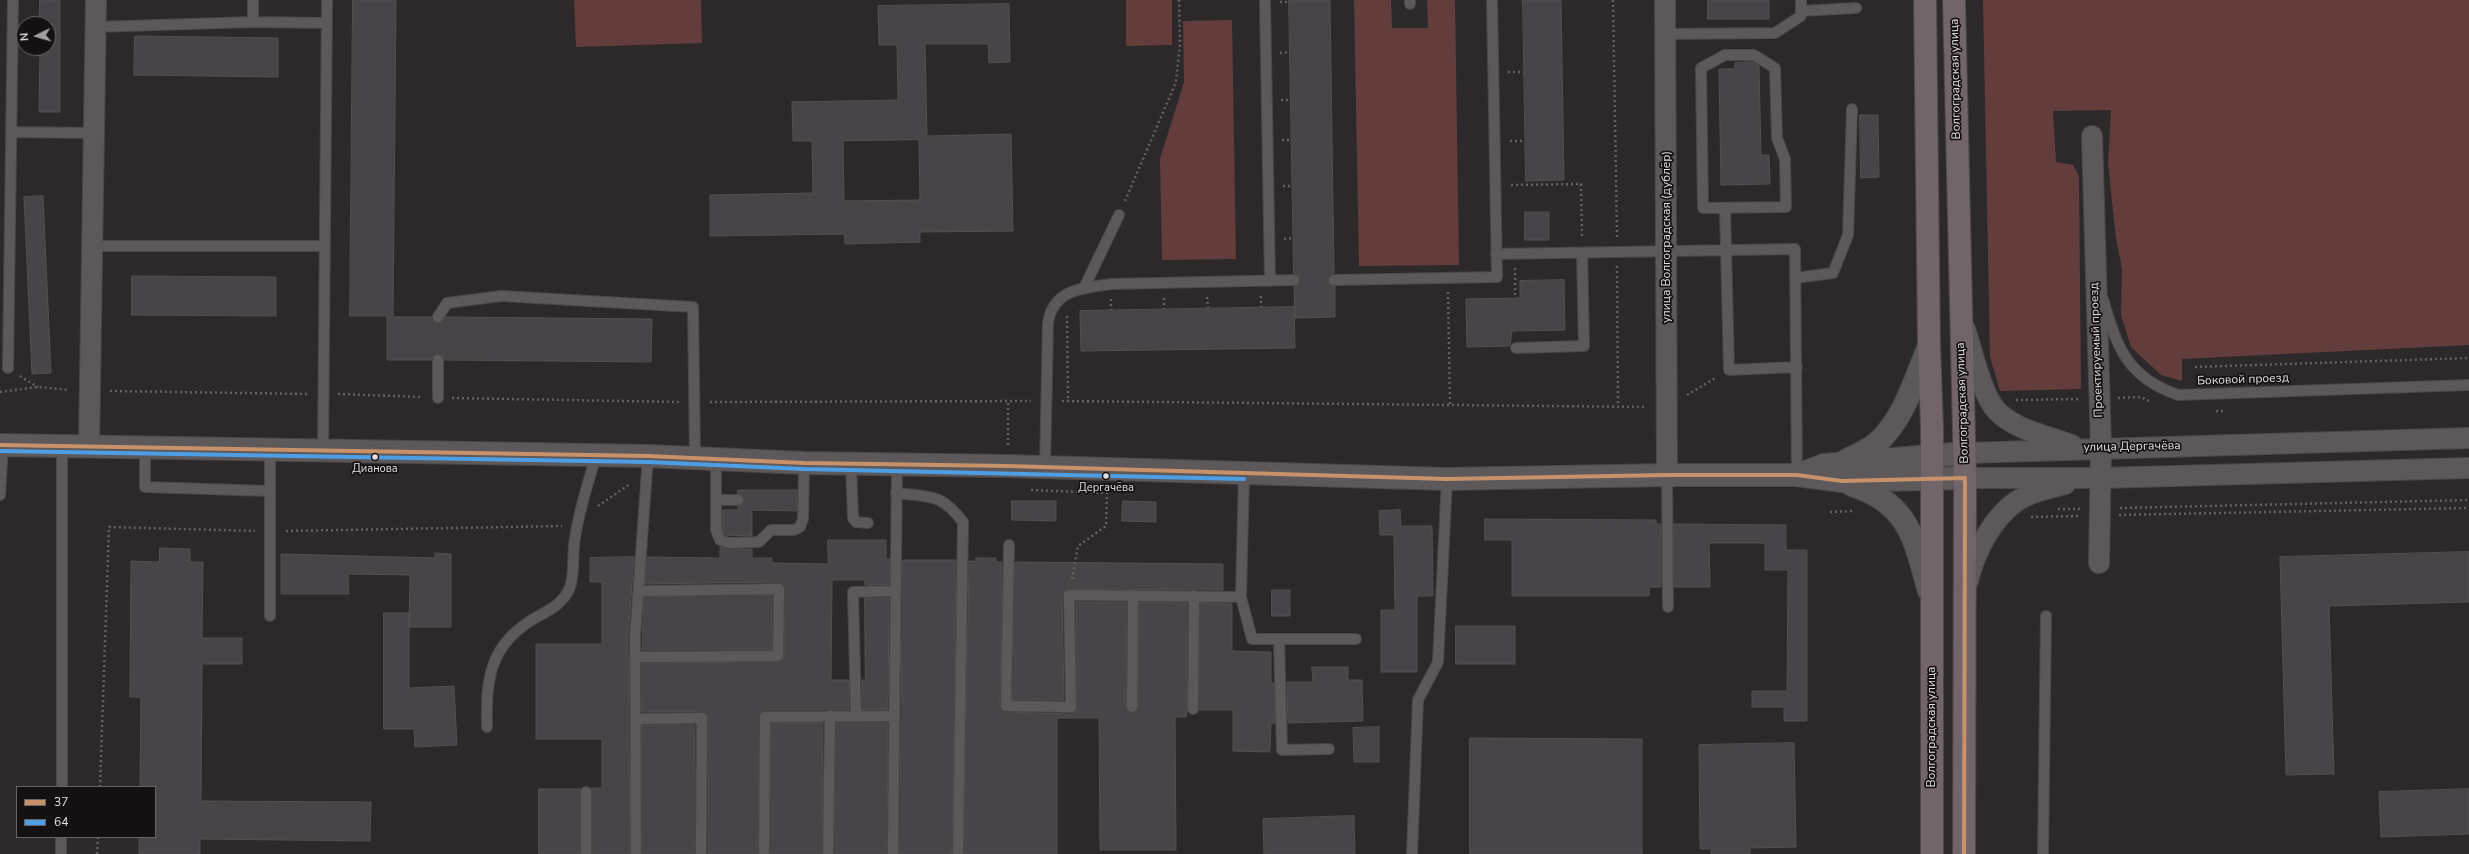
<!DOCTYPE html>
<html>
<head>
<meta charset="utf-8">
<style>
  body { margin:0 }
  #map { position:relative; width:2469px; height:854px; overflow:hidden; background:#2d292b; font-family:"Nunito Sans",sans-serif }
  canvas { display:block }
  .legend { position:absolute; left:16px; top:786px; width:140px; height:52px; box-sizing:border-box; background:#151113; border:1px solid #686365; margin:0; padding:5px 7px; list-style:none; font-size:12px; color:#e4dee1 }
  .legend li { display:flex; align-items:center; gap:8px; height:20px }
  .legend b { width:20px; border:1px solid #686365 }
  .north { position:absolute; left:16px; top:16px; width:40px; height:40px; box-sizing:border-box; background:#151113; border:1px solid #686365; border-radius:50%; rotate:265deg; font-size:11px; font-weight:700; line-height:16px; text-align:center; color:#e4dee1 }
  .north::after { content:''; display:block; margin:auto; width:14px; height:18px; background:#a49fa1; clip-path:polygon(50% 0,100% 100%,50% 72%,0 100%) }
</style>
</head>
<body>
<div id="map">
<canvas width="2469" height="854"></canvas>
<ul class="legend">
<li><b style="height:5px;background:#c7916a"></b>37</li>
<li><b style="height:5px;background:#4d9ee5"></b>64</li>
</ul>
<div class="north">N</div>
</div>
<script>
const context = document.querySelector('canvas').getContext('2d');
context.lineJoin = 'round';
function paint(path, color) {
  context.fillStyle = color;
  context.fill(path, 'evenodd');
}
function strokePath(path, color, width, dash) {
  context.strokeStyle = color;
  context.lineWidth = width;
  context.lineCap = dash ? 'butt' : 'round';
  context.setLineDash(dash || []);
  context.stroke(path);
}
function write(font, color, halo, rows, align = 'center') {
  context.font = font + ' "Nunito Sans",sans-serif';
  context.lineWidth = 3.5;
  context.setLineDash([]);
  context.textBaseline = 'middle';
  context.strokeStyle = halo;
  context.fillStyle = color;
  for (const [text, x, y, turn = 0] of rows) {
    context.save();
    context.translate(x, y);
    context.rotate((+turn || 0) * Math.PI / 180);
    context.textAlign = isNaN(turn) ? turn : align;
    if (halo) context.strokeText(text, 0, 0);
    context.fillText(text, 0, 0);
    context.restore();
  }
}
const green = new Path2D(`
  M574,0H701L702,43L576,47Z
  M1126,0H1172V45L1126,46Z
  M1354,0H1391L1392,28H1428L1427,0H1455L1459,265L1359,266Z
  M1983,0H2469V345L2182,359V381L2161,375L2131,347L2121,315L2122,268L2116,239L2108,163L2111,110L2053,111L2056,162L2073,165L2079,176L2081,389L2000,391L1990,357Z
  M1232,20L1236,259L1162,260L1160,159L1184,82L1183,21Z`);
const building = new Path2D(`
  M40,0H60V112H39L40,48H48V24H40Z
  M353,0H396L393,317H432L434,322L438,323L446,317L652,319L651,362L444,360L443,356L438,354L434,355L432,360H387V316H350Z
  M1289,0H1330L1334,273L1329,277L1328,281L1331,285L1335,286V317L1295,318L1294,286L1300,280L1299,276L1294,274Z
  M1523,0H1561L1564,180L1526,181Z
  M1708,0H1769V19H1708Z
  M1009,4L1010,62L989,63L988,44H925L927,136L1011,134L1013,231L920,232V242L845,244L844,234L710,236V195L813,193L812,141H793L792,102L898,100L897,45H879L878,6ZM919,140L920,200L844,201L843,141Z
  M135,36L278,38V77L134,75Z
  M1753,62L1759,66L1761,155H1769L1770,184L1721,185L1719,69H1735V63Z
  M1860,115H1878L1879,177L1861,178Z
  M43,196L51,373L32,374L24,197Z
  M1525,212H1549V240H1525Z
  M132,276L276,277V316L132,315Z
  M1564,280L1565,330L1512,331L1510,346L1467,347L1466,299L1520,298V281Z
  M1294,307L1295,348L1081,351L1080,311Z
  M738,490H797V511L752,510V536L725,535L722,529V510H738V506L743,504L744,497L738,494Z
  M1012,501H1056V521L1012,520Z
  M1123,501L1156,502V522L1122,521Z
  M1400,510L1401,526H1432L1433,596H1417V672H1381V610H1395L1394,535H1380L1379,511Z
  M1485,519L1656,520V524H1661V587H1649V596H1512V540H1485Z
  M1674,524L1786,525V550H1807V721H1784V707H1752V691H1787L1788,570H1765V543H1709L1710,587H1674Z
  M828,540H886V559H890L889,585H865V580H832L831,680H849V710H765L760,713L758,854H708V715L702,712H642V663L781,662L784,656L785,589L779,582L645,584L647,557L720,558V547L729,550L752,549V558H772V563L828,564Z
  M160,548L190,549V562H203L202,638H242V664H202L201,801L371,802L370,841L200,839V854H139V837H155V787H140L141,697H130L131,561L159,562Z
  M2469,552V602L2329,606L2334,774L2286,775L2280,557Z
  M435,553L451,554V627H409L410,575L348,574L349,594H281V554L435,558Z
  M634,557L628,637L630,854H592L591,788H602V739H536V644H602V582H590V558Z
  M976,558H996V562H1002L1000,706L1006,712L1071,714L1076,711V602H1126V707L1129,713L1136,712L1138,707L1139,602L1187,603V709L1186,717H1175L1176,850H1100L1099,718H1057V854H964L969,561H976Z
  M903,560H956L952,854H900Z
  M1015,562L1223,564V590L1066,589L1062,595L1064,700H1013Z
  M1272,590H1290V616H1272Z
  M772,596V650H642L644,597Z
  M865,598H889L888,710H862V680H865Z
  M1200,603L1232,604V651L1271,652V683H1274L1275,723H1271L1270,752L1233,751V710H1199Z
  M384,613H409V688L454,686L457,745L415,747L414,729H384Z
  M1456,626H1515V664H1456Z
  M1312,667H1348V680H1362L1363,721L1288,723L1287,682H1313Z
  M771,723H823L822,854H770Z
  M836,723H888L887,854H834Z
  M642,725H695V854H642Z
  M1379,727V762H1354L1353,728Z
  M1470,738L1642,739V854H1470Z
  M1794,743L1796,847L1750,848V854H1711V849H1700L1699,745Z
  M539,789H581L580,854H539Z
  M2469,789V834L2381,837L2379,792Z
  M1354,816L1355,854H1264L1263,819Z`);
const path = new Path2D(`
  M1613,0L1617,237
  M1280,2H1289
  M1280,53L1290,52
  M1508,72H1524
  M1281,100H1291
  M1282,140H1291
  M1510,141H1525
  M1511,185L1581,184L1582,238
  M1283,186H1292
  M1125,201L1176,82L1180,45L1179,0
  M1284,239L1293,238
  M1617,266L1618,406
  M1515,268V298
  M1448,292L1450,405
  M1261,296V307
  M1207,297L1208,308
  M1164,298V309
  M1111,299V310
  M1067,316L1068,402
  M2195,367L2469,358
  M20,376L38,387
  M110,391L309,394
  M0,392L38,387L69,390
  M338,394L423,397
  M1687,395L1717,377
  M452,398L679,402
  M2118,398L2141,397L2149,401
  M2016,400L2079,399
  M1062,401L1647,407
  M710,402L1031,401
  M2216,411H2226
  M1008,445V401
  M1031,490L1107,493L1106,526L1078,546L1072,580
  M598,506L630,484
  M2120,508L2469,500
  M2058,509H2081
  M1830,512L1855,511
  M2119,515L2469,508
  M2031,517L2080,516
  M286,531L562,526
  M100,787L109,527L255,531
  M97,854L98,837`);
const lane = new Path2D(`
  M1265,0L1270,281
  M1410,0V4
  M1801,11L1856,8
  M253,22V0
  M95,27L253,22L327,23
  M1665,34L1775,33L1801,16V0
  M1725,55H1754L1775,68L1777,138L1785,159L1786,207L1703,208L1701,68Z
  M11,132L94,133
  M1725,208L1729,370L1797,367
  M92,246H325
  M1496,254L1795,249L1797,475
  M1795,278L1833,273L1848,235L1852,109
  M1334,280L1497,277L1492,0
  M1084,288L1119,215
  M2103,299C2117,348 2127,377 2178,395L2469,385
  M438,317L447,303L501,296L693,307L695,458
  M1516,348L1584,346L1582,253
  M8,368L13,0
  M438,398V360
  M145,448V487L269,491
  M323,452L327,0
  M716,459V530L720,540L729,543L759,542L771,530H794L800,527L803,519L804,463
  M851,464L853,518L856,522L868,523
  M1045,467L1048,323C1053,289 1083,288 1111,284L1294,280
  M1244,473L1241,597L1252,639H1356
  M1667,475L1668,607
  M896,493C930,497 941,493 963,522L958,854
  M0,495L3,445
  M716,500H738
  M1009,545L1006,706L1071,707L1069,595L1241,597
  M270,616V451
  M1279,639L1282,750L1329,749
  M635,657L778,656L779,589L639,591
  M1132,707L1133,595
  M1193,709L1194,596
  M856,716L853,592L896,591
  M636,719L702,718L701,854
  M487,727C486,679 489,645 535,618C550,610 564,603 570,587C575,573 572,553 575,538C579,510 588,483 596,456
  M62,787V447
  M586,792V854
  M61,854V837
  M636,854L635,637L648,456
  M764,854L765,717L894,716
  M828,854L830,716
  M893,854L897,465
  M1412,854L1418,700L1438,662L1447,479
  M2043,854L2046,616`);
const street = new Path2D(`
  M1665,0L1667,475
  M2092,136L2101,448L2099,563
  M1965,329C1972,350 1982,396 1997,411C2015,430 2048,436 2072,445
  M89,447L96,0
  M1965,453L2469,438
  M1965,478H2101L2469,468
  M1968,581C1975,550 1996,510 2026,496C2038,490 2052,488 2065,484`);
const secondary = new Path2D(`
  M0,445L648,456L804,463L1008,466L1447,479L1667,475H1797L1842,481L1965,478
  M1847,460C1857,455 1869,450 1877,443C1904,419 1915,379 1929,346
  M1798,475L1824,465L1965,453
  M1852,485C1910,504 1914,539 1929,591`);
const primary = new Path2D(`
  M1925,0L1929,346L1932,427V854
  M1954,0L1965,478L1964,854`);
const bus1 = new Path2D(`
  M0,445L648,456L804,463L1008,466L1447,479L1667,475H1797L1842,481L1965,478L1964,854`);
const bus2 = new Path2D(`
  M0,451L648,462L804,469L1244,479`);
const markers = [
  [375,457,3.5,"#e4dee1"],
  [1106,476,3.5,"#e4dee1"]
];
const busNames = [
  ["Дианова",375,469],
  ["Дергачёва",1106,488]
];
const streetNames = [
  ["Волгоградская улица",1956,79,-91],
  ["улица Волгоградская (дублёр)",1667,237,-90],
  ["Проектируемый проезд",2097,350,-92],
  ["Боковой проезд",2243,380,-2],
  ["Волгоградская улица",1963,403,-92],
  ["улица Дергачёва",2132,447,-1],
  ["Волгоградская улица",1932,727,-90]
];
paint(green, '#633d3b');
paint(building, '#484548');
strokePath(building, '#535052', 1);
strokePath(lane, '#4b4749', 12);
strokePath(street, '#4b4749', 22);
strokePath(secondary, '#4b4749', 24);
strokePath(primary, '#4b4749', 24);
strokePath(path, '#636162', 2.5, [2, 3]);
strokePath(lane, '#5d595b', 10);
strokePath(street, '#5d595b', 20);
strokePath(secondary, '#5d595b', 22);
strokePath(primary, '#71656a', 22);
strokePath(bus1, '#c7916a', 4);
strokePath(bus2, '#4d9ee5', 4);
for (const [x, y, r, color] of markers) {
  const dot = new Path2D();
  dot.arc(x, y, r, 0, 2 * Math.PI);
  context.fillStyle = color;
  context.fill(dot);
  strokePath(dot, '#151113', 1.5);
}
write('11px', '#e4dee1', '#151113', busNames);
write('12px', '#e4dee1', '#151113', streetNames);
</script>
</body>
</html>
